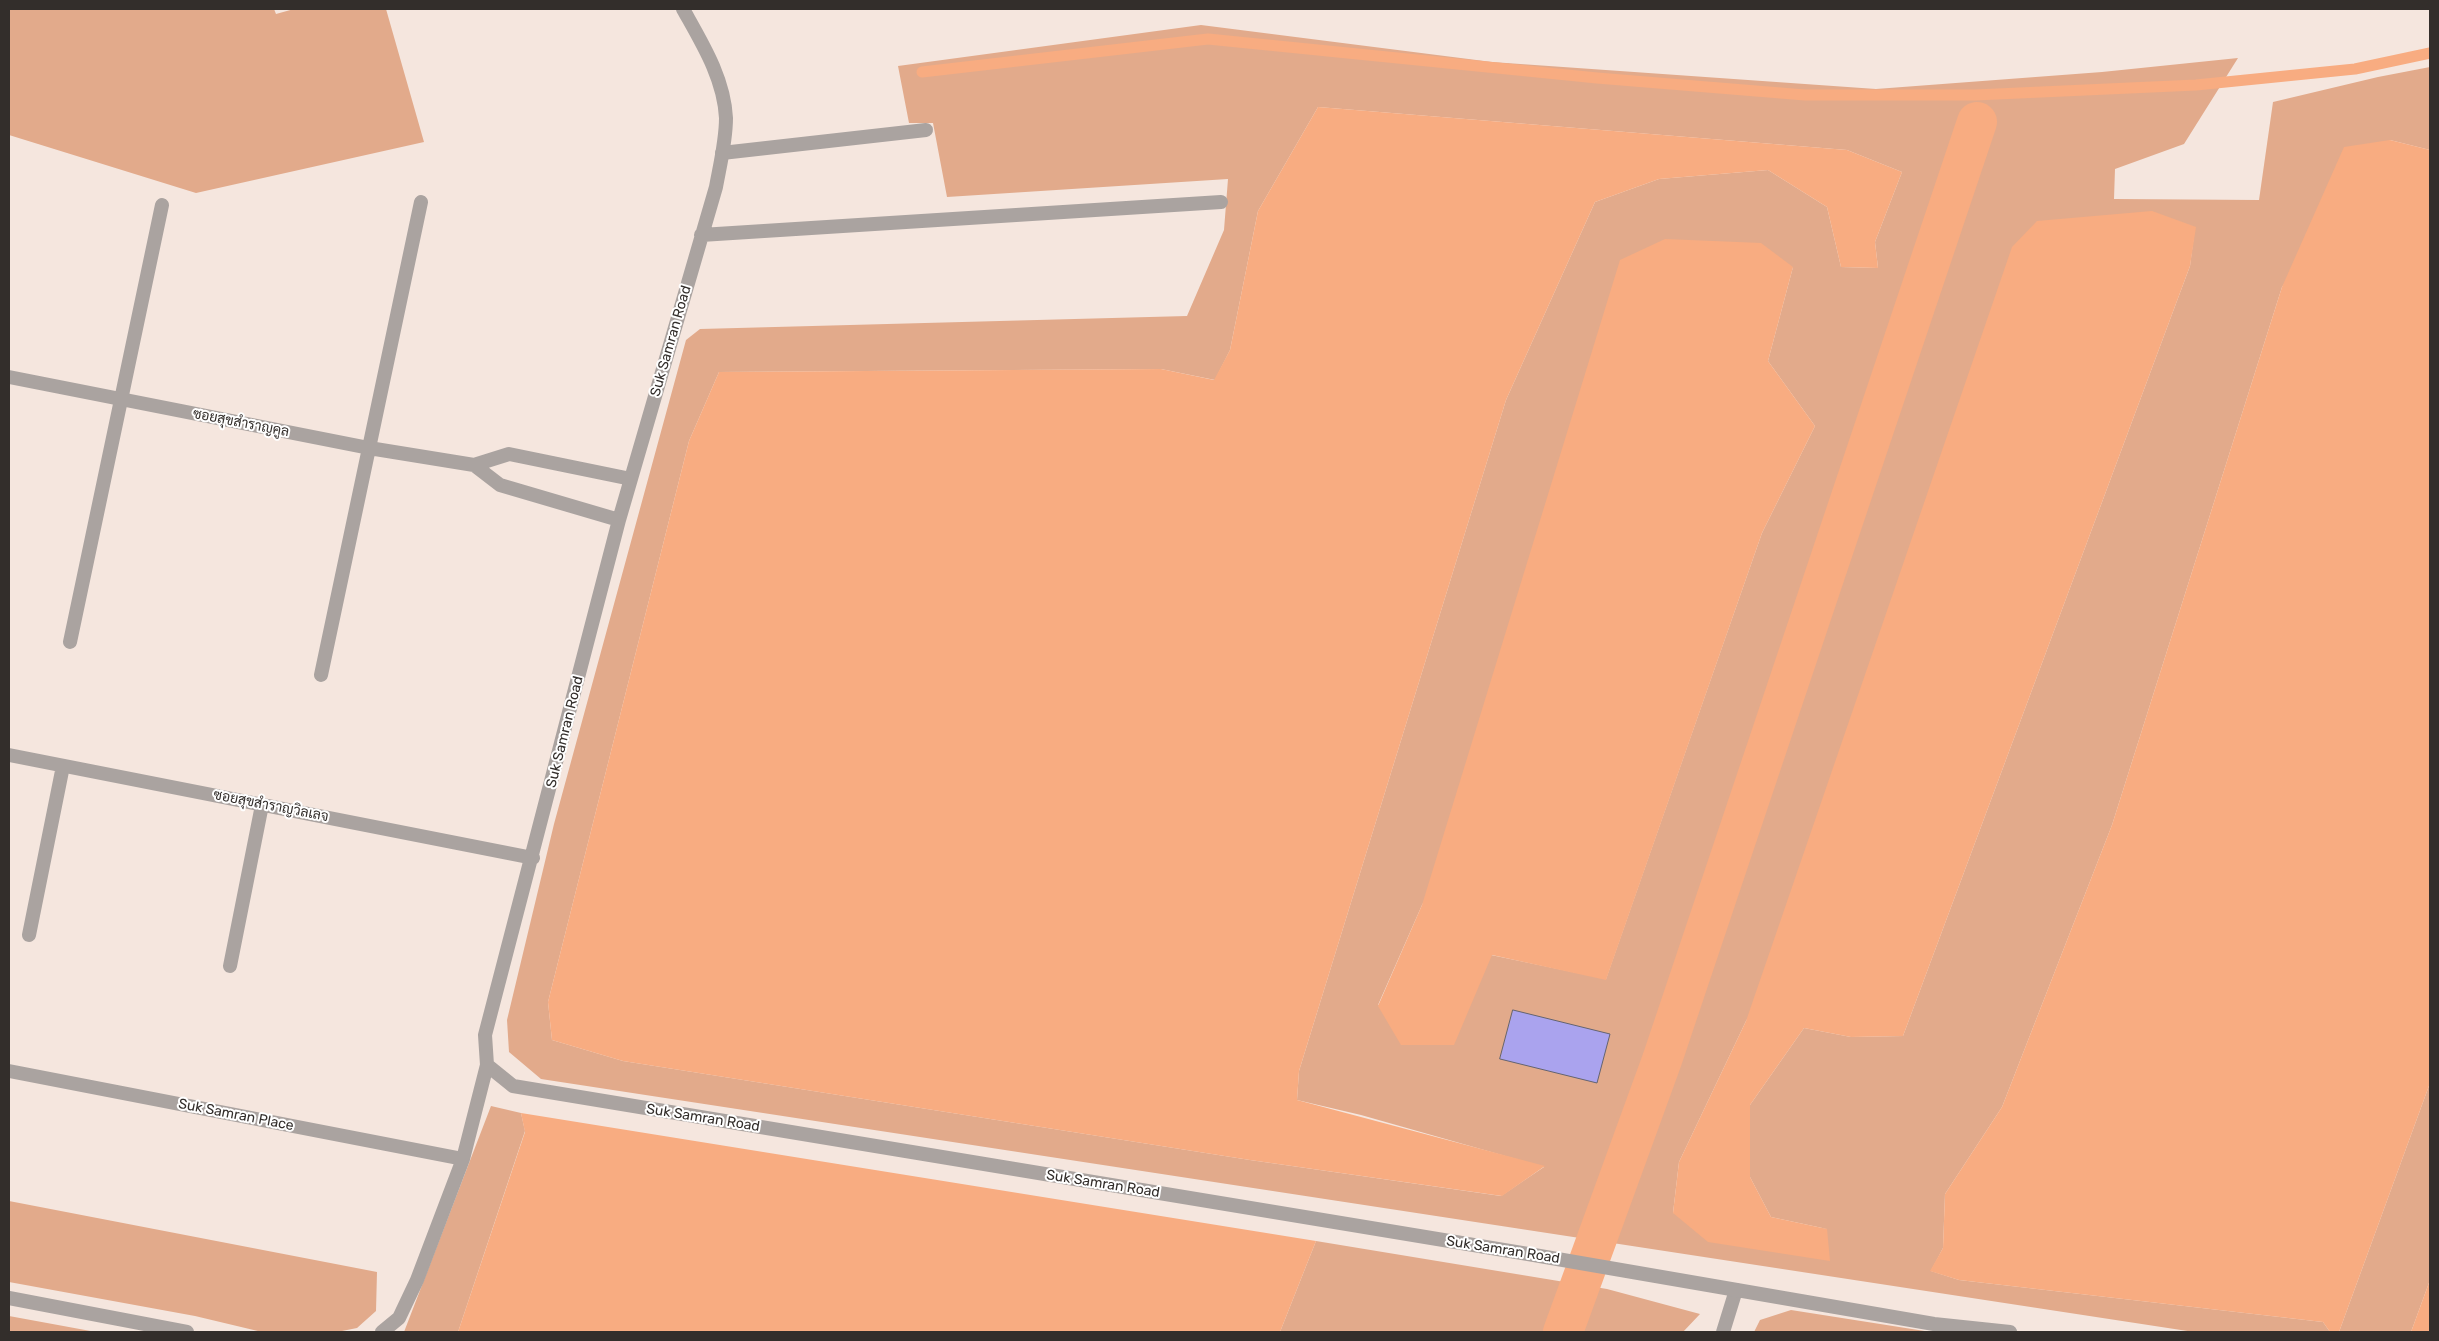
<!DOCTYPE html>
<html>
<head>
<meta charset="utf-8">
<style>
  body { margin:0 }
  #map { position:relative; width:2439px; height:1341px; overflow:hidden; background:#f5e6de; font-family:Rubik,sans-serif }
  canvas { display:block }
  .frame { position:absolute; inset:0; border:10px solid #332e2b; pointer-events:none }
</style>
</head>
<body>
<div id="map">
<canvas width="2439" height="1341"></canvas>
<div class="frame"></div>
</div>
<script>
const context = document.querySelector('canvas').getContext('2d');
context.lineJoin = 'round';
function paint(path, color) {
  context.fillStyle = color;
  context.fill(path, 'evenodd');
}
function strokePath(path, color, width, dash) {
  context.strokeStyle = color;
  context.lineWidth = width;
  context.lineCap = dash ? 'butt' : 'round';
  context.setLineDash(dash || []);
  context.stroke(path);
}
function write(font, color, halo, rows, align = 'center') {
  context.font = font + ' Rubik,Sarabun,sans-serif';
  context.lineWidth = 4;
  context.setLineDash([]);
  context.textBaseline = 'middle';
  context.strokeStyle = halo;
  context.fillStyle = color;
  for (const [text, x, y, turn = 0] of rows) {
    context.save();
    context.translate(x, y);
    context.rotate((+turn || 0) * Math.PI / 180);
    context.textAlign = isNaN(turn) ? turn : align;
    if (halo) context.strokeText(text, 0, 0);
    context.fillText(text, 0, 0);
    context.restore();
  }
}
const green = new Path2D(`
  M9,9H274L276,14L294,9H386L424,142L196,193L9,135Z
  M1201,25L1492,62L1876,89L2102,72L2238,58L2184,144L2115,169L2114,199L2259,200L2273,102L2378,77L2430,67V150L2390,140L2282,287L2112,825L2002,1107L1945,1194L1943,1248L1931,1271L1959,1280L2323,1322L2330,1332H2194L541,1079L509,1052L507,1020L554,824L686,340L700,329L1187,316L1224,230L1228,179L947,197L933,123H909L898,66ZM1318,107L1847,150L1902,172L1875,242L1878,268L1841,267L1827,207L1768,170L1659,179L1595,202L1506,400L1299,1071L1297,1100L1361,1115L1544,1167L1501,1196L1250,1160L623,1061L552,1040L548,1002L689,441L719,372L1161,369L1215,380L1230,350L1258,211ZM2195,227L2190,266L1903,1036L1851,1037L1804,1028L1750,1105V1177L1771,1217L1827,1229L1673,1213L1679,1162L1746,1021ZM1793,267L1768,361L1815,426L1762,533L1606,979L1491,955L1378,1005L1422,905Z
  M2430,1083V1280L2411,1332H2339Z
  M491,1106L521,1113L525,1131L458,1332H404Z
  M9,1201L377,1272L376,1311L357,1328L337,1332H262L195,1316L9,1282Z
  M1316,1241L1607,1289L1700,1314L1683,1332H1280Z
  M1791,1310L1931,1332H1754L1760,1320Z
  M9,1316L96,1332H9Z`);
const water = new Path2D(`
  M1318,107L1847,150L1902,172L1875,242L1878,268L1841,267L1827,207L1768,170L1659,179L1595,202L1506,400L1299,1071L1297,1100L1545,1166L1502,1196L1250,1160L623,1061L552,1040L548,1002L689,441L719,372L1161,369L1214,380L1230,350L1258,211Z
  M2390,140L2430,150V1083L2339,1332H2330L2323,1322L1959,1280L1930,1271L1943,1248L1945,1194L2002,1107L2112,825L2282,287L2344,147Z
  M2152,211L2196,227L2190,266L1903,1036L1851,1037L1804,1028L1750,1105V1177L1771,1217L1827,1229L1830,1261L1708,1242L1673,1213L1679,1162L1746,1021L2012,247L2037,221Z
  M1665,239L1761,243L1793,267L1768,361L1815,426L1762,533L1606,980L1492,955L1454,1045H1401L1378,1006L1422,905L1620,260Z
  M521,1113L1316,1241L1280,1332H458L525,1132Z
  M2430,1280V1332H2411Z`);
const stream = new Path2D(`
  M922,72L1208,39L1597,78L1805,95H1975L2196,85L2355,69L2430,53`);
const canal = new Path2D(`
  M1563,1332L1662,1060L1977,122`);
const building = new Path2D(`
  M1513,1010L1610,1034L1597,1083L1500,1059Z`);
const service = new Path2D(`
  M722,153L926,130
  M1723,1332L1736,1290`);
const minor = new Path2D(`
  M683,9C702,43 724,78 726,118C726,141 720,165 716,187L619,520L485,1035L487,1065L513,1086L1534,1255L1934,1324L2010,1332
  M701,235L1221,202
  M9,377L369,448L474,465
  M619,520L500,485L474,465L509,454L631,479
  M70,642L162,205
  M321,675L421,202
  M9,755L533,858
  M29,935L63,766
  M230,966L262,805
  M9,1071L463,1159
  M9,1298L187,1332
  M382,1332L399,1318L417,1280L463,1159L487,1065`);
const streetNames = [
  ["Suk Samran Road",671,341,-74],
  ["ซอยสุขสำราญคูล",241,423,11],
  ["Suk Samran Road",565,732,-76],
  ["ซอยสุขสำราญวิลเลจ",271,806,11],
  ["Suk Samran Place",236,1115,11],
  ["Suk Samran Road",703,1118,9],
  ["Suk Samran Road",1103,1184,9],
  ["Suk Samran Road",1503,1250,9]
];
paint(green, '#e2aa8b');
paint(water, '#f8ac81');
strokePath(stream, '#f8ac81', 11);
strokePath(canal, '#f8ac81', 40);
paint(building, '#aaa3ee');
strokePath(building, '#646470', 1);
strokePath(service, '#aaa3a0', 14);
strokePath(minor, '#aaa3a0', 14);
write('14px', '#332e2b', '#fff', streetNames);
</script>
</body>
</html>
